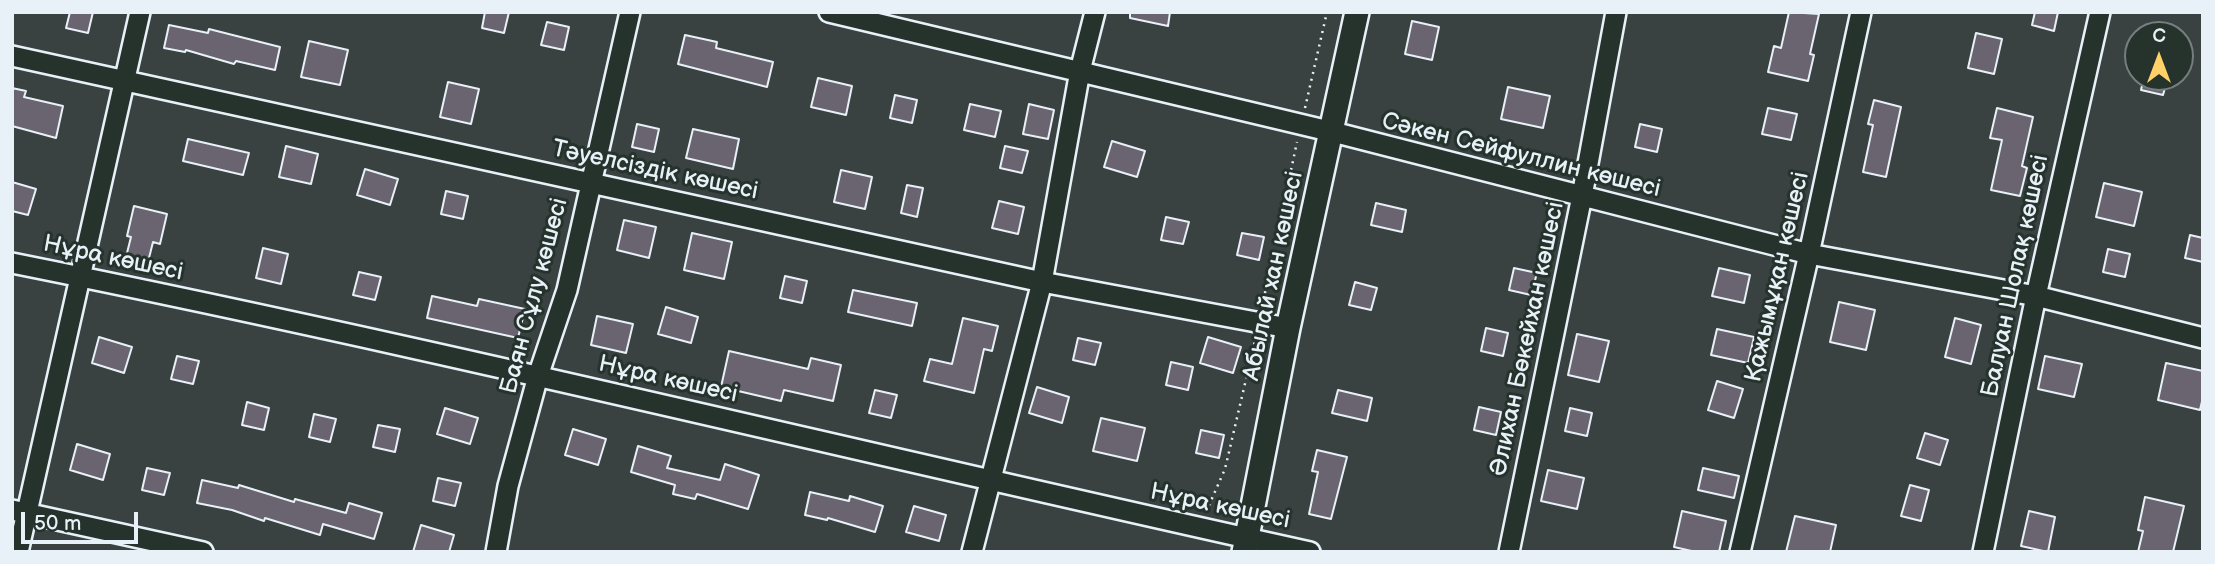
<!DOCTYPE html>
<html>
<head>
<meta charset="utf-8">
<style>
  body { margin:0 }
  #map { position:relative; width:2215px; height:564px; overflow:hidden; background:#3a4241; font-family:"Balsamiq Sans",sans-serif }
  canvas { display:block }
  .frame { position:absolute; inset:0; border:14px solid #e8f1f8; pointer-events:none }
  .north { position:absolute; left:2124px; top:21px; width:70px; height:70px; box-sizing:border-box; background:#26332d; border:2px solid #747f7e; border-radius:50%; rotate:0deg; font-size:19px; font-weight:700; line-height:28px; text-align:center; color:#e8f1f8 }
  .north::after { content:''; display:block; margin:auto; width:24px; height:32px; background:#ffd166; clip-path:polygon(50% 0,100% 100%,50% 72%,0 100%) }
  .scale { position:absolute; left:21px; top:512px; width:117px; height:32px; box-sizing:border-box; border:4px solid #e8f1f8; border-top:0; padding-left:9px; font-size:21px; line-height:24px; white-space:nowrap; color:#e8f1f8; -webkit-text-stroke:5px #26332d; paint-order:stroke }
</style>
</head>
<body>
<div id="map">
<canvas width="2215" height="564"></canvas>
<div class="frame"></div>
<div class="north">С</div>
<div class="scale">50 m</div>
</div>
<script>
const context = document.querySelector('canvas').getContext('2d');
context.lineJoin = 'round';
function paint(path, color) {
  context.fillStyle = color;
  context.fill(path, 'evenodd');
}
function strokePath(path, color, width, dash) {
  context.strokeStyle = color;
  context.lineWidth = width;
  context.lineCap = dash ? 'butt' : 'round';
  context.setLineDash(dash || []);
  context.stroke(path);
}
function write(font, color, halo, rows, align = 'center') {
  context.font = font + ' "Balsamiq Sans",sans-serif';
  context.lineWidth = 6;
  context.setLineDash([]);
  context.textBaseline = 'middle';
  context.strokeStyle = halo;
  context.fillStyle = color;
  for (const [text, x, y, turn = 0] of rows) {
    context.save();
    context.translate(x, y);
    context.rotate((+turn || 0) * Math.PI / 180);
    context.textAlign = isNaN(turn) ? turn : align;
    if (halo) context.strokeText(text, 0, 0);
    context.fillText(text, 0, 0);
    context.restore();
  }
}
const building = new Path2D(`
  M70,12H93L88,33L66,28Z
  M485,12H509L504,33L482,28Z
  M1130,12H1170L1168,26L1130,18Z
  M1789,12L1819,14L1810,54L1814,55L1808,81L1768,72L1774,46L1781,48Z
  M2035,12H2058L2054,31L2032,25Z
  M1412,21L1439,27L1432,60L1405,54Z
  M547,22L569,27L564,50L541,45Z
  M169,25L208,33L209,29L280,47L275,70L236,61L234,64L186,50L185,52L164,48Z
  M1976,33L2002,39L1994,74L1968,68Z
  M685,35L717,42L716,48L773,62L767,87L678,64Z
  M309,41L348,50L340,85L301,77Z
  M2144,77H2168L2163,95L2141,90Z
  M818,78L852,86L846,115L811,107Z
  M448,82L479,89L471,124L440,117Z
  M1508,87L1550,96L1543,128L1501,119Z
  M12,88L26,91L24,97L63,106L56,138L12,126Z
  M895,95L917,100L912,123L890,118Z
  M1874,100L1901,107L1886,177L1863,172L1873,125L1868,124Z
  M970,104L1001,111L995,137L964,130Z
  M1029,104L1054,110L1048,139L1023,134Z
  M1768,108L1797,114L1791,140L1762,134Z
  M1997,108L2033,117L2022,166L2027,168L2020,196L1991,190L2002,140L1990,138Z
  M637,124L659,129L654,152L632,147Z
  M1640,124L1662,129L1657,152L1635,147Z
  M693,129L739,139L733,169L686,158Z
  M188,139L249,153L243,175L183,161Z
  M1112,141L1145,151L1137,177L1104,167Z
  M286,146L318,154L311,184L279,177Z
  M1005,146L1028,151L1022,173L1000,168Z
  M365,169L398,179L390,205L357,195Z
  M841,170L872,177L865,209L834,202Z
  M12,182L36,189L28,215L12,211Z
  M2104,183L2142,192L2134,226L2096,217Z
  M907,185L923,188L917,217L901,213Z
  M446,191L468,196L463,219L441,214Z
  M999,201L1024,207L1018,234L992,228Z
  M1376,203L1406,210L1402,232L1371,225Z
  M134,206L167,214L160,244L153,242L148,262L126,257L131,237L127,236Z
  M1166,217L1189,222L1183,244L1161,240Z
  M624,220L656,227L649,258L617,250Z
  M692,233L732,242L724,279L684,270Z
  M1242,233L1264,237L1259,260L1237,255Z
  M2190,235L2203,238V262L2185,258Z
  M263,248L288,254L281,284L256,278Z
  M2108,249L2130,254L2125,277L2103,272Z
  M1514,268L1537,273L1531,295L1509,290Z
  M1719,268L1750,275L1744,303L1712,296Z
  M359,272L381,277L375,300L353,295Z
  M785,276L807,281L802,303L780,298Z
  M1355,282L1377,288L1371,310L1349,305Z
  M853,290L917,303L912,326L848,312Z
  M432,296L477,306L479,299L525,309L518,338L427,318Z
  M1839,302L1875,310L1866,350L1830,342Z
  M666,307L698,317L691,343L658,334Z
  M597,316L633,324L626,353L591,345Z
  M963,318L998,326L992,351L984,349L974,393L924,381L930,359L952,364Z
  M1955,318L1981,325L1971,364L1945,357Z
  M1486,328L1508,333L1503,356L1481,351Z
  M1717,329L1754,337L1748,363L1711,355Z
  M1577,334L1609,341L1599,382L1568,375Z
  M99,337L132,347L124,373L92,363Z
  M1208,337L1241,347L1233,373L1200,363Z
  M1078,338L1101,343L1095,365L1073,360Z
  M729,351L808,369L811,358L841,365L833,401L784,390L781,401L721,387Z
  M177,356L199,361L193,384L171,379Z
  M2045,356L2082,364L2074,397L2038,389Z
  M1171,362L1193,367L1188,390L1166,385Z
  M2166,363L2203,371V397L2200,410L2158,400Z
  M1717,381L1743,389L1734,418L1708,410Z
  M1037,387L1069,397L1062,423L1029,413Z
  M875,390L897,395L891,418L869,413Z
  M1338,390L1372,398L1367,421L1332,413Z
  M247,402L269,408L264,430L242,425Z
  M1479,407L1501,412L1496,435L1474,430Z
  M445,408L478,418L470,444L437,434Z
  M1570,408L1592,413L1587,436L1565,431Z
  M314,414L336,419L330,442L309,437Z
  M1101,418L1145,428L1137,461L1093,451Z
  M378,425L400,429L395,452L373,447Z
  M573,429L606,439L598,465L565,455Z
  M1201,430L1224,435L1219,458L1196,453Z
  M1925,433L1948,440L1940,465L1917,458Z
  M77,444L110,454L103,480L70,470Z
  M638,446L671,456L667,468L720,480L725,464L759,475L748,509L697,494L695,499L673,494L675,485L631,472Z
  M1317,450L1347,457L1331,519L1309,514L1318,472L1312,471Z
  M147,468L170,473L164,495L142,490Z
  M1703,468L1739,476L1734,498L1698,490Z
  M1548,470L1584,478L1577,509L1541,501Z
  M438,478L461,483L455,506L433,501Z
  M202,480L238,488L239,485L294,502L295,499L346,513L349,503L382,513L374,539L323,524L320,535L265,518L264,521L232,510L197,503Z
  M1910,485L1929,490L1921,521L1901,516Z
  M810,492L849,501L850,496L883,506L875,532L828,518L827,520L805,515Z
  M2145,497L2184,506L2173,552H2138L2143,531L2138,530Z
  M914,506L946,515L939,541L906,532Z
  M1682,511L1726,521L1719,552H1696L1674,547Z
  M2029,511L2055,517L2048,552L2021,546Z
  M1795,516L1836,525L1830,552H1786Z
  M421,525L454,535L449,552H413Z`);
const path = new Path2D(`
  M1305,108L1327,12
  M1262,307L1297,142
  M1206,512L1225,469L1255,341`);
const minor = new Path2D(`
  M829,12L1333,132L1809,254L2036,296L2203,338
  M12,56L1042,282L1288,328
  M12,263C447,350 877,457 1310,552
  M12,510L203,552
  M18,552L140,12
  M496,552L508,486L538,376L567,290L630,12
  M972,552L1042,282L1080,71L1095,12
  M1509,552L1582,196L1616,12
  M1740,552L1809,254L1861,12
  M1983,552L2036,296L2100,12`);
const tertiary = new Path2D(`
  M1244,552L1288,328L1357,12`);
const streetNames = [
  ["Сәкен Сейфуллин көшесі",1521,156,14],
  ["Тәуелсіздік көшесі",655,171,12],
  ["Нұра көшесі",113,259,12],
  ["Абылай хан көшесі",1274,276,-78],
  ["Балуан Шолақ көшесі",2016,276,-78],
  ["Қажымұқан көшесі",1778,277,-77],
  ["Баян Сұлу көшесі",535,296,-75],
  ["Әлихан Бөкейхан көшесі",1528,339,-78],
  ["Нұра көшесі",668,380,13],
  ["Нұра көшесі",1220,507,12]
];
paint(building, '#69646f');
strokePath(building, '#e8f1f8', 2);
strokePath(minor, '#e8f1f8', 24);
strokePath(tertiary, '#e8f1f8', 28);
strokePath(path, '#e8f1f8', 2.5, [2, 5]);
strokePath(minor, '#26332d', 19);
strokePath(tertiary, '#26332d', 23);
write('24px', '#e8f1f8', '#26332d', streetNames);
</script>
</body>
</html>
